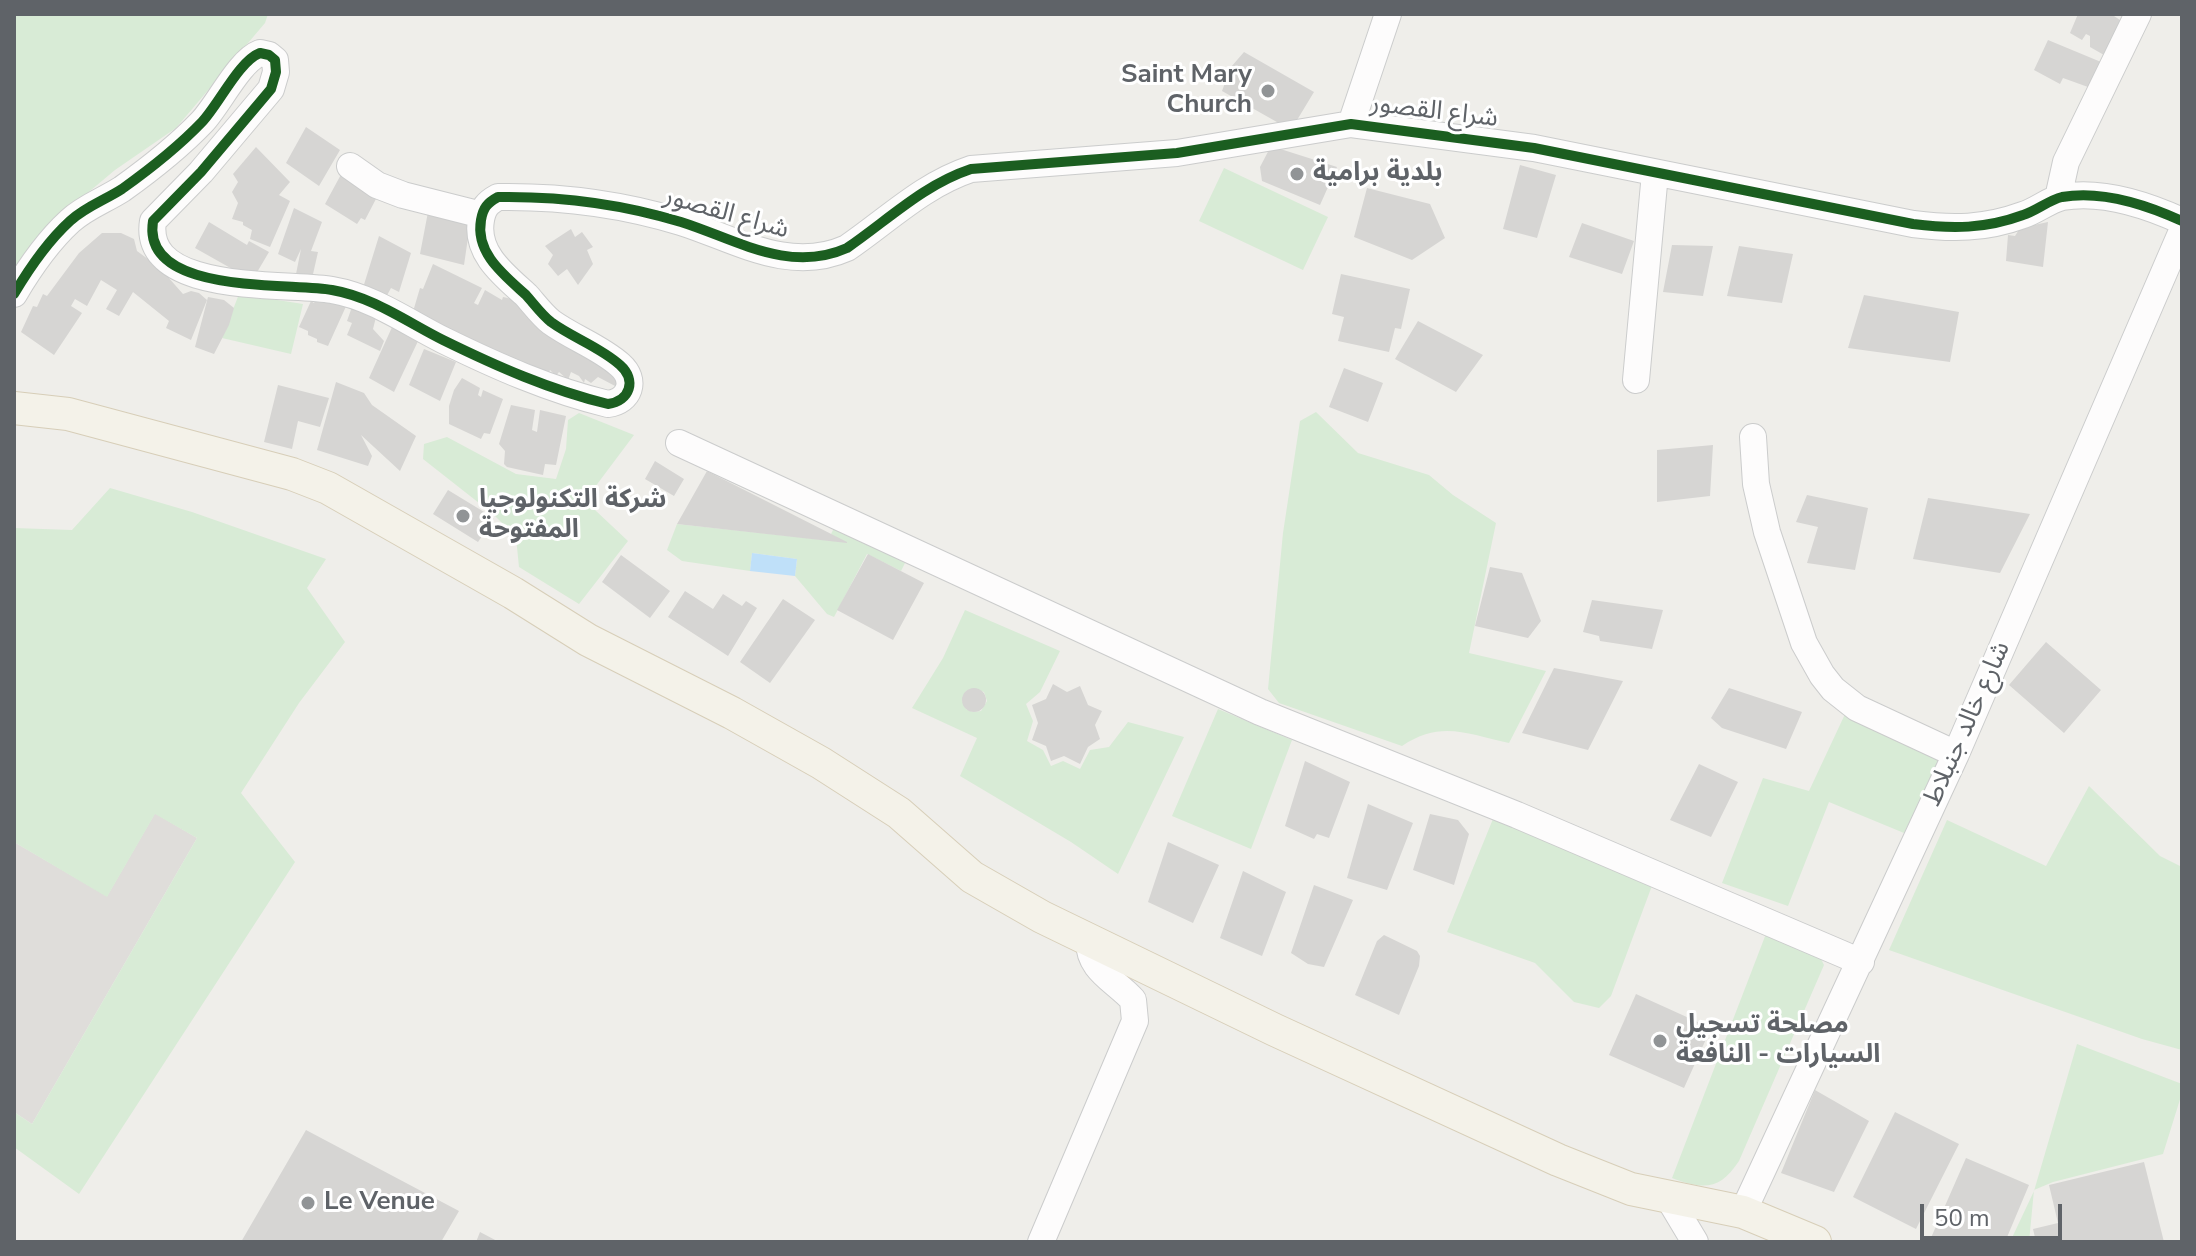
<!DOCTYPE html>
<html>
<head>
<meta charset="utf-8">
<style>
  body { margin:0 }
  #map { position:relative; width:2196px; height:1256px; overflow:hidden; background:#efeeea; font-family:"Nunito Sans",sans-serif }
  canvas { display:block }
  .frame { position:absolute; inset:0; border:16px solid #5f6368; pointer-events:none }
  .scale { position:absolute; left:1920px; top:1204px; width:142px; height:36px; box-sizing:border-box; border:4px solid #5f6368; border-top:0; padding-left:10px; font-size:24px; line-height:28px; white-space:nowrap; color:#5f6368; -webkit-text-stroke:6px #fff; paint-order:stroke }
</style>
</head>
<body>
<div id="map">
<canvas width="2196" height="1256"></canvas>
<div class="frame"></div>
<div class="scale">50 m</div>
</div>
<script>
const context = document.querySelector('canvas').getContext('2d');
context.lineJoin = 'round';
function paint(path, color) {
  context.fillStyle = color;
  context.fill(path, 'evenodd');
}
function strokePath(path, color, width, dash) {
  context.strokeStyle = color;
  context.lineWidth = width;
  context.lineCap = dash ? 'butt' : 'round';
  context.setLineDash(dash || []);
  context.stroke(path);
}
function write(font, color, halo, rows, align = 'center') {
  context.font = font + ' "Nunito Sans","Noto Sans Arabic",sans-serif';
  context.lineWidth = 6;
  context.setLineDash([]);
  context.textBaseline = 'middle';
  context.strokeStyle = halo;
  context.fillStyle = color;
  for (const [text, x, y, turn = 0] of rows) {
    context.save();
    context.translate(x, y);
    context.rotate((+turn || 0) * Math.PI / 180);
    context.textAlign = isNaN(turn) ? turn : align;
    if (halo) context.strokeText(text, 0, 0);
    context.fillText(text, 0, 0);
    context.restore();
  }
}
const industrial = new Path2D(`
  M155,813L197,838L32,1124L14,1112V842L107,896Z`);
const green = new Path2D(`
  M14,14H268L265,23L176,128L115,170L47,227L14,277Z
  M1224,168L1328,217L1303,270L1199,221Z
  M239,294L303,304L291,354L222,338Z
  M1316,412L1358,453L1429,475L1453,495L1496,523L1469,653L1546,671L1509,743C1467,734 1441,720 1402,746L1279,703L1268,689L1283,533L1300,421Z
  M579,413L634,435L589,495L595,510L628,541L579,604L519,567L516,537L493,514L423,459L424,444L447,437L516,474L556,479L566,449L568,420Z
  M110,488L192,512L326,559L307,588L345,642L299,703L241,793L295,862L79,1194L14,1147V1112L32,1124L197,838L155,814L107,897L14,842V528L72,530Z
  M677,524L844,542L831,534L835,526L905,563L901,571L867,554L834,617L827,614L795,576L797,559L752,553L750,571L682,561L667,550Z
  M965,610L1060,651L1040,692L1026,704L1033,721L1027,741L1043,750L1051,766L1063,761L1080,769L1090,750L1109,747L1128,722L1184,737L1118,874L1071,842L960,776L977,738L912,708L943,658ZM976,689L984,692L987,701L981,711L973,712L966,709L962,700L966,691Z
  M1218,709L1292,740L1251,849L1172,816Z
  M1846,712L1942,756L1904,833L1829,802L1788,906L1722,883L1763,778L1809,791Z
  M2089,786L2160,856L2182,867V1050L2142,1039L1889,950L1947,820L2046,866Z
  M1495,814L1653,883L1611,996L1599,1008L1574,1002L1535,963L1447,932Z
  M1769,926L1815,947L1824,965L1739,1161C1720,1190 1704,1190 1672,1178Z
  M2077,1044L2182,1084V1093L2163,1154L2053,1182L2034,1190L2029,1242H2010L2034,1191Z`);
const water = new Path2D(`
  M752,553L797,559L795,576L750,571Z`);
const building = new Path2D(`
  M2078,14H2111L2123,22L2104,55L2090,47V36L2086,34L2082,40L2070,33Z
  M2048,40L2101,62L2088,87L2063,78L2060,84L2034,70Z
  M1244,52L1314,92L1291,130L1222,91L1231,67Z
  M306,127L340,150L319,186L286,163Z
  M1271,146L1337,167L1320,205L1262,181L1260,167Z
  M256,147L290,182L279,195L290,201L270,247L250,239L252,230L243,225V222L232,219L238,203L232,192L238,182L233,174Z
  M1520,165L1556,175L1537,238L1503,229Z
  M344,169L377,197L365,220L361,218L357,224L325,204Z
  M1367,188L1430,204L1445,238L1412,260L1354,237Z
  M294,208L322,222L311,251L318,252L311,283L295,279L301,249L295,262L278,254Z
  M428,212L471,217L464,265L420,254Z
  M209,222L247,245L249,241L269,252L256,274L234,270L195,248Z
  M2048,222L2043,267L2006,261L2008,235L2015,236L2020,228Z
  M1582,223L1634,241L1622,274L1569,257Z
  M571,229L575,237L582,232L593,247L587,250L593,264L578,285L567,269L558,276L548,264L553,255L545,246Z
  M102,233H121L134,239L137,251L160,268L183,294L191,291L199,293L207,300L191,340L166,328L169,321L133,292L119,316L106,309L117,290L101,280L87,306L75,299L71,306L82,313L54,355L21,332L33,306L37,307L43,294L47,296L79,253Z
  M379,236L411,253L399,292L391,288L385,299L362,291Z
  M1672,245L1713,246L1703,296L1663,292Z
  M1739,246L1793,254L1782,303L1727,296Z
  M433,264L482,288L474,303L478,305L485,290L502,300L503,297L512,299L544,330L622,376L617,387L598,377L591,383L585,379L584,383L579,376L571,372L568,380L559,372L556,376L550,370L548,375L479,345L459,333L456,338L412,315L420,288L423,289Z
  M1341,274L1410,289L1401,329L1395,328L1389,352L1338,341L1344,317L1332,314Z
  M1864,295L1959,312L1950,362L1848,348Z
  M317,296L348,302L328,346L317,342V339L308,335V331L299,327L311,301L314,303Z
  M208,297L224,300L234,308L229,325L214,354L195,347Z
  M353,304L376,317L373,329L384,341L380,351L347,335L352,323L347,321Z
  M1418,321L1483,355L1456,392L1395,359Z
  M393,325L419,339L394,392L369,378Z
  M424,349L456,362L440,401L409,385Z
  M1344,368L1383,383L1368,422L1329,407Z
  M462,378L480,388L478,395L481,397L483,390L503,399L490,434L484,433L481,439L449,424V406L454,390Z
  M336,382L364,393L372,405L416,436L400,471L361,435L372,456L368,466L317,450Z
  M278,385L329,398L320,427L298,421L292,449L264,442Z
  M511,405L535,410L532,430L537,432L540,410L566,416L556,465L545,464L543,475L507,467L504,464L505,451L499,444Z
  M1713,445L1710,496L1657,502V450Z
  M655,461L684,479L674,496L645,479Z
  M707,471L847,542V543L677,524Z
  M448,490L494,518L478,542L433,514Z
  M1807,495L1868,508L1855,570L1807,563L1818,527L1796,522Z
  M1928,498L2030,514L2000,573L1913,559Z
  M868,554L924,583L893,640L837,610Z
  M621,555L670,591L650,618L602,582Z
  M1490,567L1522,573L1541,621L1528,638L1475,626Z
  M685,591L713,609L723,594L742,606L746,601L757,608L728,656L668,617Z
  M783,599L815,620L770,683L740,662Z
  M1592,600L1663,610L1652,649L1600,641L1599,636L1583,632Z
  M2046,642L2101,690L2064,733L2009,685Z
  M1554,668L1623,681L1588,750L1522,733Z
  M1053,684L1067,692L1080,686L1088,705L1102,711L1095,725L1100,739L1088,747L1080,764L1064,756L1051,761L1046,746L1032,740L1038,723L1032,705L1046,699Z
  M1729,688L1802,712L1786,749L1722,728L1711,718Z
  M962 700a12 12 0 1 1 24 0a12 12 0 1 1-24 0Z
  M1305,761L1350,782L1329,838L1317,834L1314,839L1285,826Z
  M1699,764L1738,782L1711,837L1670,820Z
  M1368,804L1413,823L1387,890L1347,878Z
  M1430,814L1458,820L1469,834L1454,885L1413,870Z
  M1168,842L1219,865L1193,923L1148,902Z
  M1243,871L1286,892L1262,956L1220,938Z
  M1314,885L1353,900L1324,967L1308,964L1291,953Z
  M1384,935L1417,951L1420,956L1419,966L1399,1015L1355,995L1377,941Z
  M1636,994L1711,1028L1684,1088L1609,1055Z
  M1815,1090L1869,1121L1834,1192L1781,1173Z
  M1895,1112L1959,1144L1916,1229L1853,1197Z
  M306,1130L459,1211L441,1242H241Z
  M1966,1158L2029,1185L2005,1242H1935L1930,1240Z
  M2144,1162L2164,1242H2036L2033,1229L2058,1223L2049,1185Z
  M480,1232L499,1242H476Z`);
const minor = new Path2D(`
  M1351,124L1388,14
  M350,166L377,185L403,195L482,215
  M2058,198L2066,162L2138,14
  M14,294C30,267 47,242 70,221C85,207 105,200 122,189C150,169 178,147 202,122C219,104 239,61 260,53L269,55L275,60L276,72L271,89L201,172L153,221C141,296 290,282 332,290C373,297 407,322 443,340C496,366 550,390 608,404C630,401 637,380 620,365C600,347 573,338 551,322C542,315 534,304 526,295C504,275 475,253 481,220C483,208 487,203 498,197C560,196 622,204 681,222C735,239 789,274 847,248C888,220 923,185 971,169L1177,153L1351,124L1534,148L1913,224C1952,229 1985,229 2023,215C2036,211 2049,200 2062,197C2101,190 2147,205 2182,221
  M1636,380L1655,173
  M1753,437L1756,484L1767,532L1804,643L1822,675L1833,689L1857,708L1956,754
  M679,443L1260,712L1517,815L1861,962
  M1668,1197L1695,1242
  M1743,1212L1956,754L2182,231
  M1041,1242L1135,1021L1133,1000C1115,980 1088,970 1089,940`);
const major = new Path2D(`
  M14,408L68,414L292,474L328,488L513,593L588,640L732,713L821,763L899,813L972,877L1042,917L1275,1030L1558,1160L1631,1189L1743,1212L1815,1242`);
const cycleway = new Path2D(`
  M14,294C30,267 47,242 70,221C85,207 105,200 122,189C150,169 178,147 202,122C219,104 239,61 260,53L269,55L275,60L276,72L271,89L201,172L153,221C141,296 290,282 332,290C373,297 407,322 443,340C496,366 550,390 608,404C630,401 637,380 620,365C600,347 573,338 551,322C542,315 534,304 526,295C504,275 475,253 481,220C483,208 487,203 498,197C560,196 622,204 681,222C735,239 789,274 847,248C888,220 923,185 971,169L1177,153L1351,124L1534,148L1913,224C1952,229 1985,229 2023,215C2036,211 2049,200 2062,197C2101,190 2147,205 2182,221`);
const markers = [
  [1268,91,8,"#919496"],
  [1297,174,8,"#919496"],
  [463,516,8,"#919496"],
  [1660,1041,8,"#919496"],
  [308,1203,8,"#919496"]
];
const poiNames = [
  ["Saint Mary",1252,76,"right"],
  ["Church",1252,106,"right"],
  ["بلدية برامية",1313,174],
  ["شركة التكنولوجيا",479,501],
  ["المفتوحة",479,531],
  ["مصلحة تسجيل",1676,1026],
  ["السيارات - النافعة",1676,1056],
  ["Le Venue",324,1203]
];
const streetNames = [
  ["شراع القصور",1434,112,7],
  ["شراع القصور",726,214,16],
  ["شارع خالد جنبلاط",1968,724,-66]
];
paint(industrial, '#dfddda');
paint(green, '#d8ebd6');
paint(water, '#bfe0f9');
paint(building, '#d6d5d3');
strokePath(minor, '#cbcccc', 28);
strokePath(major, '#d7ceb8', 34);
strokePath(minor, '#fdfcfc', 26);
strokePath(major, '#f4f2e9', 32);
strokePath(cycleway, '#1b5e20', 10);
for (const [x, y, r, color] of markers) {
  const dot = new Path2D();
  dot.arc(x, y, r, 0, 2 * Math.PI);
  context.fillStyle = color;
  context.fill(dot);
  strokePath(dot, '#fff', 3);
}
write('bold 26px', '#5f6368', '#fff', poiNames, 'left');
write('26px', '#5f6368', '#fff', streetNames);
</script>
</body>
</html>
